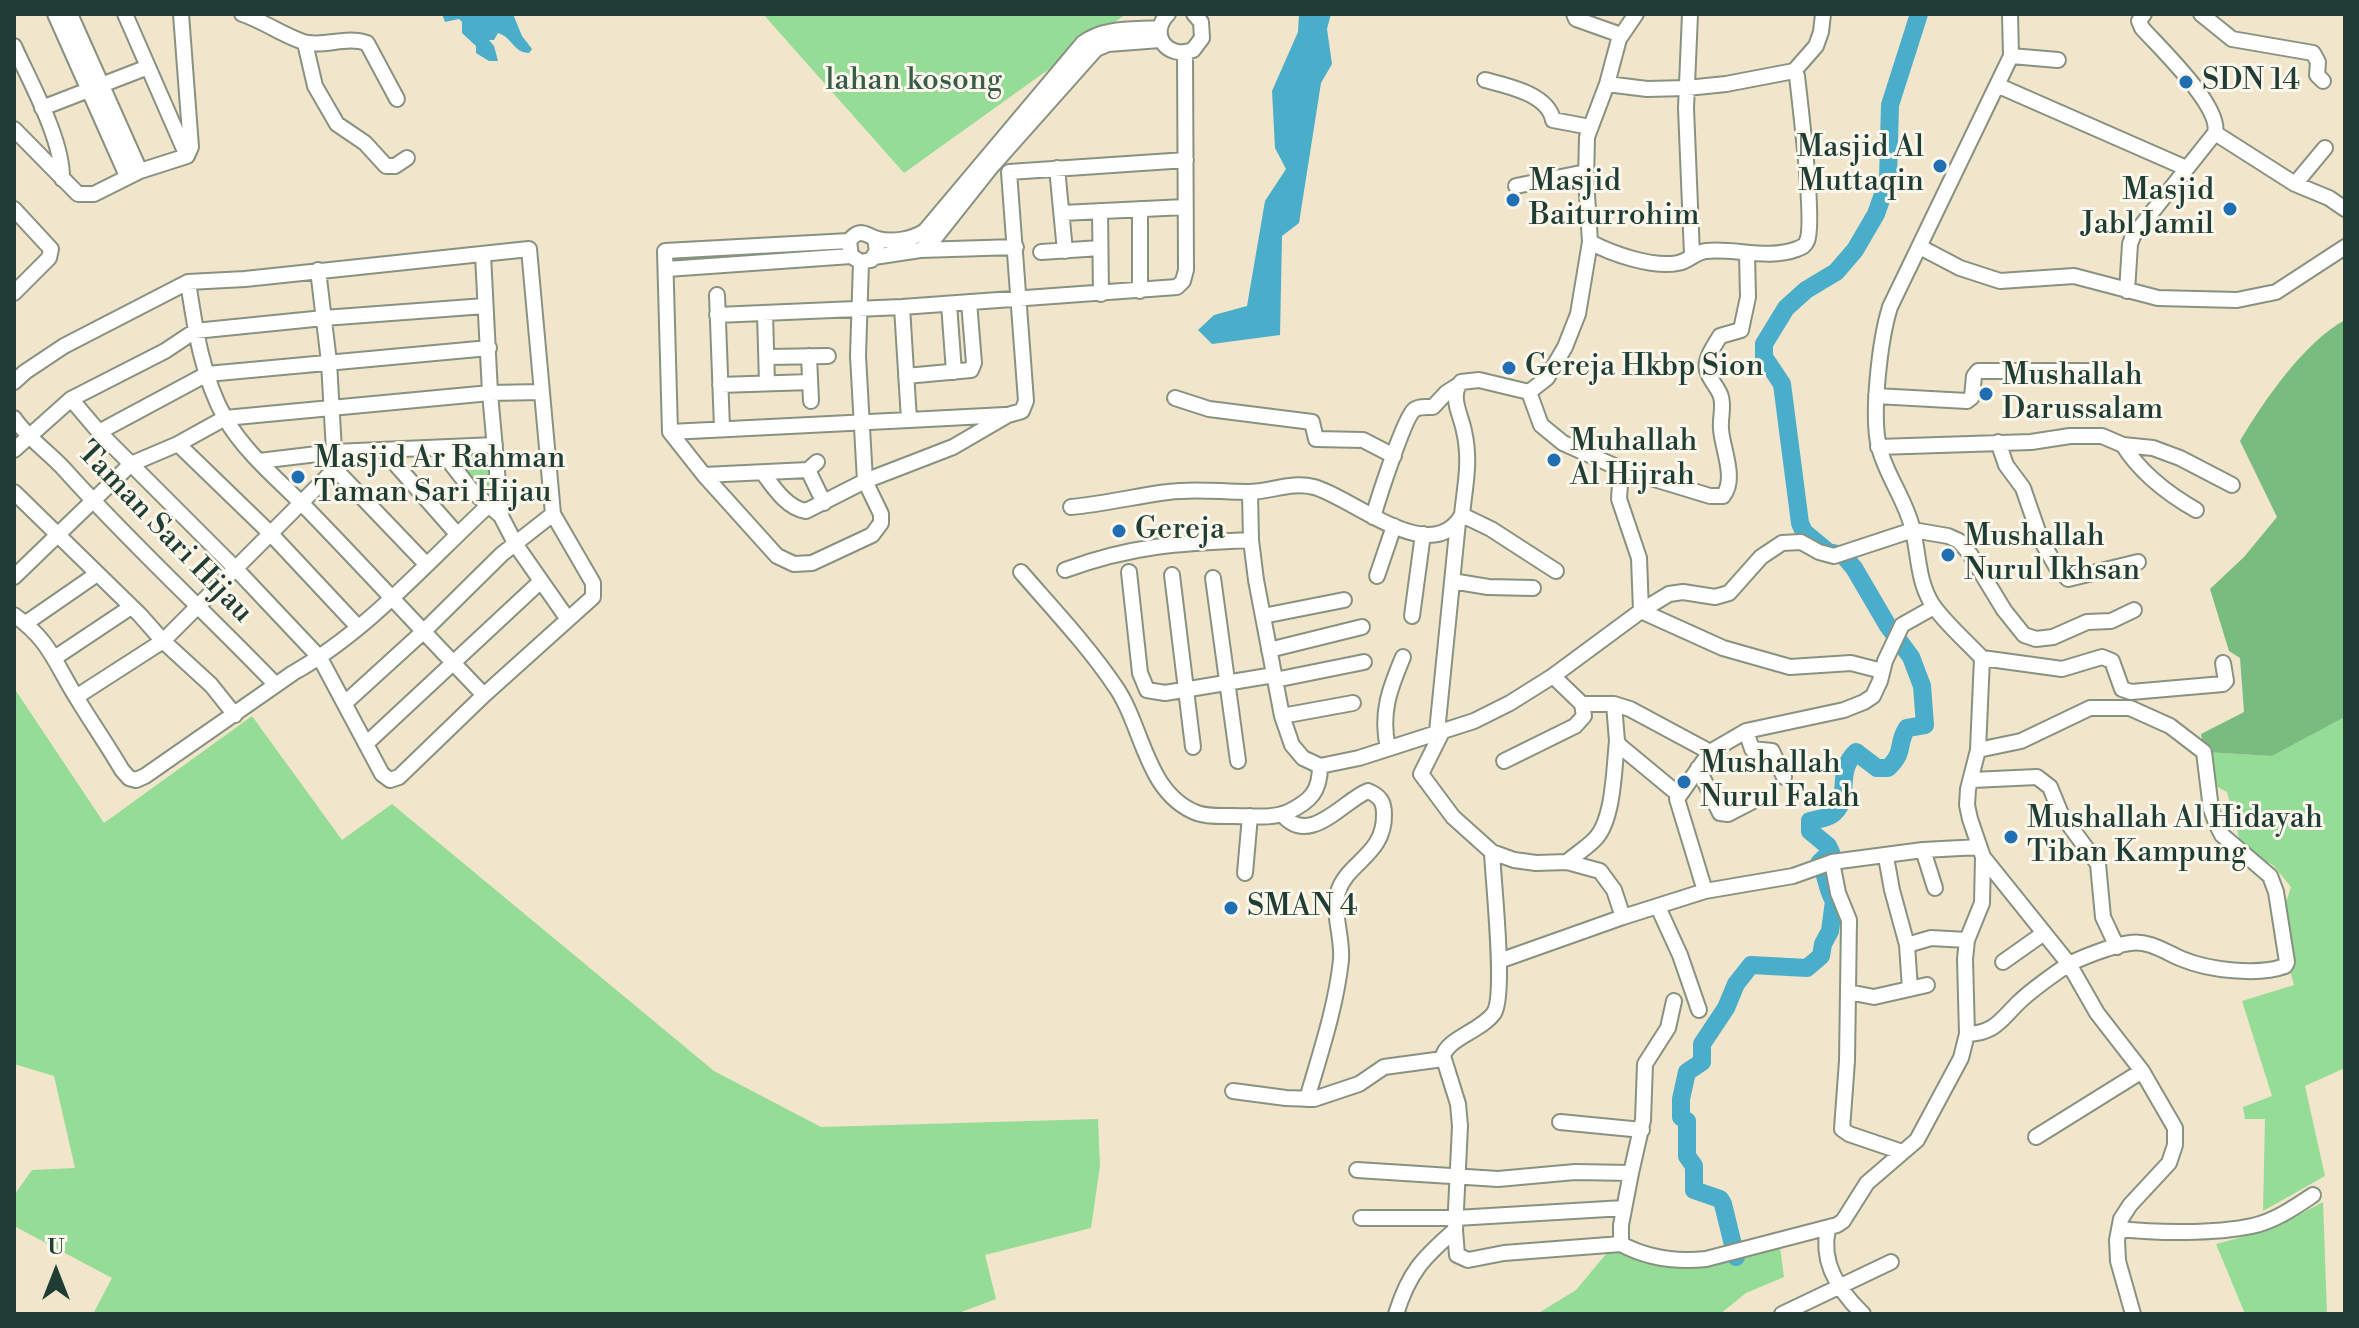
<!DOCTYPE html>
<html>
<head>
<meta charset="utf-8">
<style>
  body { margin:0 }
  #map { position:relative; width:2359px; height:1328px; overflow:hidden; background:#f1e6cb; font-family:"Libre Bodoni",serif }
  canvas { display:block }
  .frame { position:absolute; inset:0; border:16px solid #1f3d34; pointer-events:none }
  .north { position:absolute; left:16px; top:1232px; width:80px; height:80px; -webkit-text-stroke:6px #fbf7ec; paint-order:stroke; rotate:0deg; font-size:22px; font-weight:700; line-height:32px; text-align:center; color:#1f3d34 }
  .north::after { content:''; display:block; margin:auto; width:28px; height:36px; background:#1f3d34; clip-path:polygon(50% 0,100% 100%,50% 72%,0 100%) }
</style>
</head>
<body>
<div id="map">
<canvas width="2359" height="1328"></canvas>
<div class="frame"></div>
<div class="north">U</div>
</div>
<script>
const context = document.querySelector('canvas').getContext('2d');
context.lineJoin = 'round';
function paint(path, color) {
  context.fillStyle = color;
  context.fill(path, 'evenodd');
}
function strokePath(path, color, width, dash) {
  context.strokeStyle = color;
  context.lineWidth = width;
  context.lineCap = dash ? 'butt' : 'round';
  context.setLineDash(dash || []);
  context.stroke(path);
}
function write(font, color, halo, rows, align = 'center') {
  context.font = font + ' "Libre Bodoni",serif';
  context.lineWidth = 6;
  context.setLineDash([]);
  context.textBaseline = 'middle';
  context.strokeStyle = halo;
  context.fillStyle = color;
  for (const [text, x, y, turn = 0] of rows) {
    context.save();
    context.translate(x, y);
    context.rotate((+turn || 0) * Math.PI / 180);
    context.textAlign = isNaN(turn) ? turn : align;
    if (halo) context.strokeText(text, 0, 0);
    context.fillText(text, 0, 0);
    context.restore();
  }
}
const green = new Path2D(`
  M763,14H1126L904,173Z
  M495,445L499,514L439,448Z
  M14,688L104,823L252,716L342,840L392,804L714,1071L821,1127L1098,1119L1100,1166L1091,1228L985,1255L996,1299L956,1314H93L112,1278L14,1226V1195L32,1170L75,1168L54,1076L14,1064Z
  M2345,717V1068L2305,1086L2325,1176L2263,1211L2265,1119H2245L2243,1107L2272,1096L2242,1001L2294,985L2278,926L2291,887L2273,865L2242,849L2227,792L2212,784L2204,752L2272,756Z
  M2323,1202L2327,1314H2245L2216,1244L2272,1229Z
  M1780,1247L1784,1277L1746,1293L1720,1314H1537L1576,1290L1611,1248L1689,1269Z`);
const forest = new Path2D(`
  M2345,320V717L2272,756L2204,752L2201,734L2244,712L2240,658L2229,651L2210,589L2244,557L2277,517L2240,441C2263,402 2304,342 2345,320Z`);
const water = new Path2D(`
  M442,14H513L522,36L532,49L529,53C514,53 512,37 498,33L494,40H489L494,46L498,61H489L476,53V46L462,33V22L459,19L445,22Z
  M1299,14H1331L1327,29L1332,64L1321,83L1299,223L1282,236L1280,335L1212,344L1198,330L1214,315L1247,306L1265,201L1286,169L1275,148L1272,91L1298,32Z`);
const river = new Path2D(`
  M1736,1257L1723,1204L1720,1199L1694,1190V1166L1687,1156V1121L1681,1117V1099L1687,1072L1702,1062V1044L1726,1008L1736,984L1751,965L1807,968L1821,956L1823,944L1830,931L1834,901C1826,888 1827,876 1820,862L1831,852L1828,846L1810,831V821C1817,819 1830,818 1835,812C1851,796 1835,772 1856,752L1877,768H1888C1906,751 1896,745 1907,728L1925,725L1922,686L1911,657L1888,626L1854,568L1843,555L1828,552L1804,532L1800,523L1782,384L1764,357V344L1786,308L1806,290L1836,272L1855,250L1876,214L1888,180L1890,105L1919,14`);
const minor = new Path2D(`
  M55,14L127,176
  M70,14L140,171
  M125,14L187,156
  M242,14C262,20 293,41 308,43C328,46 347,36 367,43L397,99
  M1168,14C1148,34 1167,60 1193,50L1202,38L1201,22L1194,14
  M1574,14L1576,19L1621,35
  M1690,14L1686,108L1692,255
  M2201,14L2232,39L2313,53L2318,62L2317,75L2323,81
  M305,43L315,86L337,124L365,143L386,166H395L407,158
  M14,46C30,82 63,140 62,179
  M2011,56L2058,60
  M1485,80C1508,86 1548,94 1553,120L1590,127
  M1607,84L1647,89L1687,88L1726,84L1794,71L1816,46L1821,32L1823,14
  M1999,86L2186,168
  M42,108L148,67
  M14,129L78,194H94L140,171L187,156L191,147L181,14
  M2215,133L2295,184L2329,198L2345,209
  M1057,168L1065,251
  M2295,184L2325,148
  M1516,186L1586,172
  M14,209L51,249L49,258L14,293
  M1140,209V291
  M1100,211L1101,294
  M1062,213L1185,207
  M875,239L877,251L871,260L861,262L851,256L849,241C860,227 865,235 878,239C893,243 913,239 925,231L1083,43C1105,27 1133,30 1159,28
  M849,241L665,251L670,432L704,475L777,556L794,564L812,563L872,535L881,523V514L865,481L858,356L861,262
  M1590,242C1612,254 1653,268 1678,263C1689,261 1695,252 1706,251C1736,248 1768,260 1797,249C1802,247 1805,246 1807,241C1815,223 1800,103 1797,76L1794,71
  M1920,247L1960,268L2000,281L2074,276L2158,298L2237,300L2276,292L2345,247
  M920,250L931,243L992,166L1096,49L1108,44L1160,40
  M1041,252L1100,248
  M483,255L490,393L501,516
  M874,257L920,250L1016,247
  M667,269L851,256
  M188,282C195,328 202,377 225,418C247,456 285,485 315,517C372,576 427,636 484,695
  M2127,291L2130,244L2133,236L2215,133C2222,107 2160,48 2142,28L2139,21L2144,14
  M717,295L722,428
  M949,304L954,372
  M765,314L767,383
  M717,315L902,307L1177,287L1183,281L1186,270L1185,53
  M809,356L811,401
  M767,357L828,356
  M906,376L971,370L974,363L969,302
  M14,382L25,372L64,346L188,282L245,279L529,249L553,514L593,583V597L484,695L399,777L390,780L382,774L320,658L236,569L99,432L71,399
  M720,385L810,382
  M1529,392L1541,425L1563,443L1621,469L1710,496H1723C1737,479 1722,448 1721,429C1720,418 1724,407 1721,397C1719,388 1709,380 1707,370C1704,359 1715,345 1720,336L1741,330L1748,297L1747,254
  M1876,396L1967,401L1972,397L1974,376L1978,371H2100
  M1175,398L1209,409L1312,422L1316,439L1363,440L1394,456
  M14,418C27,438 49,452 65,470C132,545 207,613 276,685
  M909,420L1005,415
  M99,432L207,374L489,348
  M670,432L909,420L902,307
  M1998,442L2006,465L2023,488L2041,540L2057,568L2068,579L2138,562
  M178,444L271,534L358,627
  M2123,445C2140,472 2168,494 2196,510
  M1878,447L2031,442L2070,436H2102L2123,445L2153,448L2180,458L2232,485
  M439,448L473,492L501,516L516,545L567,618
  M14,450L71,399L165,351L195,331L324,318L485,306
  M384,451L457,534
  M259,461L334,452L495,445
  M817,462L808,470L824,503
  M335,469L426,564
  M1621,469L1619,499L1639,558L1641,611L1723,648L1790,667L1851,663L1882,671
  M763,473C774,488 787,508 806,511L865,481L953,447L1008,415L1022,411L1026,401L1009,172L1186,160
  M704,475L808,470
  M14,492L140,615L163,641L211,685L235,715
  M1250,492L1251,540L1256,580L1282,716L1292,745L1303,758L1320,766L1359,758L1474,721L1510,703L1553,676L1641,611L1669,594L1683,592L1715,597L1729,593L1761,557L1782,543L1801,542L1819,552L1834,556L1913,530L1948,536L1959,541L1970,554L2004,610L2024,635L2036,639L2053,637L2087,622L2111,621L2134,610
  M1071,507C1104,504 1136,496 1168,492C1195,488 1221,492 1248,492C1271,492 1291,481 1314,487C1352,497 1431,569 1462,515C1465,484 1471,462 1464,431C1461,415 1449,396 1461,382L1479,380L1529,392L1547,378L1565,347L1578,314L1590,242L1586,179L1587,137L1607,84L1619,39L1636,14
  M1462,515L1491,529L1556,571
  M1373,517C1378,500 1404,418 1414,410C1419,406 1427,407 1433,407L1446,393L1457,386
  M1065,570C1133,545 1180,543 1251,540
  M1021,572C1053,609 1088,646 1115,686C1143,725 1145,793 1197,813C1208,817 1221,816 1233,816C1250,816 1272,819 1288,812C1311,801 1320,791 1320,766
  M1129,572L1140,673L1147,690L1165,693L1274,675
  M1172,575L1193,747
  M1377,576L1394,526
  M14,577L131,464L178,444L225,418L490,393L541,392
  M1213,578L1238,761
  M1452,581L1488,587L1533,588
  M14,615C51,641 55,664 78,700C92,723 108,746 122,770L129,778L136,780L145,776L293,673C368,631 427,562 490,504
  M1263,616L1344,600
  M1412,616L1423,534
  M26,623L97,574
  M1269,650L1362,627
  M56,657L131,607
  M1982,658L2062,669L2102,657L2112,661L2122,689L2131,692L2223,684L2226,681L2223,663
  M1553,676L1582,704H1614L1630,709L1710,752
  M1275,680L1364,662
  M76,697L163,641L335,469L329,362L318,270
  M345,703L424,631L502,554L553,514
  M1614,704L1617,741L1620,746L1678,794
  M1282,716L1353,703
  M1746,731L1752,749L1772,751L1784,777
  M1437,732L1458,522
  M1442,732L1421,774L1453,817L1492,852
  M367,743L541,581
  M1388,748C1380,713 1390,688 1403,657
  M1504,761L1575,726L1584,716L1582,704
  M1698,768L1720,813L1728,814L1755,800
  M1972,780L2037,777L2050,787L2061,814L2098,864L2103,917L2117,947
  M1282,814C1309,848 1344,800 1368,791C1380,796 1384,802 1384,814C1385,855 1347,862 1338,892C1332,913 1343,938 1341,960C1336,1007 1320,1054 1307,1099
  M1923,850L1935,888
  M1886,857L1892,890L1907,945
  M1983,857L2069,964L2097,1013L2142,1071L2175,1128V1145L2169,1163L2130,1205L2121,1219L2117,1240L2118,1261L2133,1314
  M1567,862C1576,854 1588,847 1596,838C1614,818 1614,767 1617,741
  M1832,862L1838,893L1849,920L1847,1061L1842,1129L1849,1134L1902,1152
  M1245,873L1250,816
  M1705,891L1677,799L1710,752L1746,731L1844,710L1864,702L1873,696L1880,681L1885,661L1902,625L1934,607
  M1658,907L1680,955L1699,1010
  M1623,917L1705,891L1793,876L1832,862L1923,850L1979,847
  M1499,961L1623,917L1614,890L1600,871L1567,862L1536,863L1514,860L1492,852C1493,880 1506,995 1494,1013C1481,1031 1448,1038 1443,1056L1458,1104L1460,1126L1455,1230L1457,1255L1468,1260L1504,1253L1621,1244
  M2003,962L2044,933
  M1910,989L1907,945L1931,938L1967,940
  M1848,992L1874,997L1927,985
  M1967,1034C1994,1033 2000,1021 2017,1004C2031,990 2050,977 2066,966C2079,958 2114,945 2130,943C2149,940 2165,952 2182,959C2208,970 2258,976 2285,966L2287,962L2276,892L2270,876L2222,835L2216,823L2211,809L2204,752L2170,726L2130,708H2090L2021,741L1978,750
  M1233,1091L1286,1098L1314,1099L1359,1084L1384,1067L1443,1059
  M1560,1122L1642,1130
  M2036,1137L2142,1071
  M1357,1170L1498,1179L1575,1172L1631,1173L1621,1225V1244C1647,1258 1677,1262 1706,1259L1837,1225L1843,1221L1867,1183L1917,1140L1961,1058L1967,1034L1965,959L1967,940L1982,903L1983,857L1970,819L1967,805L1968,789L1978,750L1982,658C1966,641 1945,623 1932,604C1917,580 1919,552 1912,527C1905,499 1886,475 1879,447C1871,415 1880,339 1890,307L2011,56L2010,14
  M1631,1173L1643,1120L1645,1064L1668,1028L1674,1001
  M1361,1218H1456L1624,1208
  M1828,1229C1820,1263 1839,1291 1863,1314
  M2119,1229C2157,1233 2214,1234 2252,1226C2275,1221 2295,1207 2313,1195
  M1396,1314C1409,1272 1423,1258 1455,1230
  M1782,1314L1891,1262`);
const markers = [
  [2186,82,8,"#1f6fb2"],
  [1940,166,8,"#1f6fb2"],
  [1513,200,8,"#1f6fb2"],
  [2230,209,8,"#1f6fb2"],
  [1509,368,8,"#1f6fb2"],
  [1986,394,8,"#1f6fb2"],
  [1554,460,8,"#1f6fb2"],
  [298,477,8,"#1f6fb2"],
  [1119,531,8,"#1f6fb2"],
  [1948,555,8,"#1f6fb2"],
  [1684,782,8,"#1f6fb2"],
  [2011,837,8,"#1f6fb2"],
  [1231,908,8,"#1f6fb2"]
];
const parkNames = [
  ["lahan kosong",914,82]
];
const poiNames = [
  ["SDN 14",2202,82],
  ["Masjid Al",1924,149,"right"],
  ["Muttaqin",1924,183,"right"],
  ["Masjid",1529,183],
  ["Baiturrohim",1529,217],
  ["Masjid",2214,192,"right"],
  ["Jabl Jamil",2214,226,"right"],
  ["Gereja Hkbp Sion",1525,368],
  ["Mushallah",2002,377],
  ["Darussalam",2002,411],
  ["Muhallah",1570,443],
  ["Al Hijrah",1570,477],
  ["Masjid Ar Rahman",314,460],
  ["Taman Sari Hijau",314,494],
  ["Gereja",1135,531],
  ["Mushallah",1964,538],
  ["Nurul Ikhsan",1964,572],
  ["Mushallah",1700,765],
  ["Nurul Falah",1700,799],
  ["Mushallah Al Hidayah",2027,820],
  ["Tiban Kampung",2027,854],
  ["SMAN 4",1247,908]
];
const streetNames = [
  ["Taman Sari Hijau",164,533,46]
];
paint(green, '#95dc96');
paint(forest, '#78bc7f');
paint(water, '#4aadca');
strokePath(river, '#4aadca', 18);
strokePath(minor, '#889280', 18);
strokePath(minor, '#fff', 14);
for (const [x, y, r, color] of markers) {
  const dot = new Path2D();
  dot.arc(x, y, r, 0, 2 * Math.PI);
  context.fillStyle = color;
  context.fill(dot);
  strokePath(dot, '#fbf7ec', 3);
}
write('30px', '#375d48', '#fbf7ec', parkNames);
write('30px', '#1f3d34', '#fbf7ec', poiNames, 'left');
write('30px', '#1f3d34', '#fbf7ec', streetNames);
</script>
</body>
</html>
